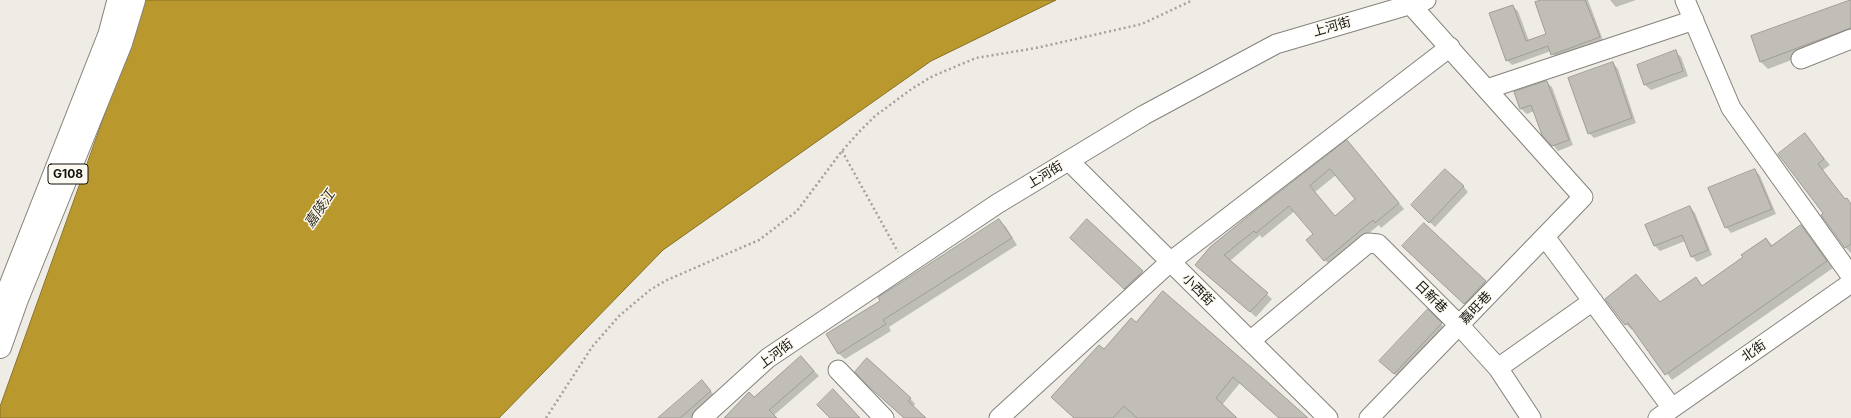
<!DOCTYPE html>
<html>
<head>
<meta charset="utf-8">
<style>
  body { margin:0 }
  canvas { display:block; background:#eeece4 }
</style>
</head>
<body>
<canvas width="1851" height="418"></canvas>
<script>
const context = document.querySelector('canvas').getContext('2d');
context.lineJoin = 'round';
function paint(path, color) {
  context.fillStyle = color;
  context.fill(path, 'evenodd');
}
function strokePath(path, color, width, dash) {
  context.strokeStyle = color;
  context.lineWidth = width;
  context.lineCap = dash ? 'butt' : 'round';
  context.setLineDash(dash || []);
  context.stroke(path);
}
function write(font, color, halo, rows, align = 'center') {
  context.font = font + ' Inter,"Noto Sans SC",sans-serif';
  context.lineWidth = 3;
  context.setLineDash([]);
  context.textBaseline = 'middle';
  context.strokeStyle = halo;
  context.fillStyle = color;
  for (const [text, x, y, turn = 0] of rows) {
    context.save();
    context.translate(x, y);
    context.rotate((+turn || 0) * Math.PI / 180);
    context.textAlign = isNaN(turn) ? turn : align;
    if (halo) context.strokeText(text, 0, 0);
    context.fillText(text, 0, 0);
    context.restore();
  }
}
const water = new Path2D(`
  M146,0H1056L931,61L663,250L499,418H0V407Z`);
const shadow = new Path2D(`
  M1545,0H1588L1604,43L1558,60L1551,51L1512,65L1507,60L1512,6L1518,11L1529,41L1548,34Z
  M1610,0H1636L1616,7Z
  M1851,0V37L1768,69L1761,62L1752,36Z
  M1676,52L1681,57L1688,76L1651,90L1645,85L1638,65Z
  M1613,63L1618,69L1636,123L1594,138L1589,133Z
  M1546,82L1552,87L1573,145L1558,151L1553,145L1534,111L1527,114L1521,109L1515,92Z
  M1805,135L1830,165L1823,170L1845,200L1851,204V253L1845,247L1824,214Z
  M1352,147L1404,209L1381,228L1379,225L1330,265L1325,260L1314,234L1295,211L1262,238L1260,235L1230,261L1272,299L1256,317L1202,270ZM1336,175L1356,199L1335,217L1315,192Z
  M1755,170L1760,176L1776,214L1731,233L1726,227Z
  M1463,186L1468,192L1435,227L1417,210Z
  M1690,207L1695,213L1712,255L1697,262L1692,256L1685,241L1660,251L1655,246L1647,225Z
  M999,220L1006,227L1017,245L889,327L891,331L845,359L838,353L881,301Z
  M1087,221L1147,277L1130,293L1077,243Z
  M1424,224L1492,289L1472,310L1410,253Z
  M1801,226L1833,268L1672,380L1633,329L1632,330L1626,324L1636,275L1660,303L1695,278L1703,287L1744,257L1766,239L1773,246Z
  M1428,311L1446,329L1400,379L1386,366Z
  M1136,323L1307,418H1279L1240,383L1222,405L1236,418H1075L1104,350Z
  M801,357L819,376L773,416L775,418H726L754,398Z
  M862,377L910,398L915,404L913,407L925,418H905Z
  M707,387L716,397L691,418H658Z`);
const building = new Path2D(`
  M1542,0H1585L1600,37L1551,55L1548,46L1506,61L1489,13L1513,5L1526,41L1546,34L1535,2Z
  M1851,0V28L1760,62L1751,36Z
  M1676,50L1683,71L1644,85L1637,65Z
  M1613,62L1632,118L1588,134L1568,78Z
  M1547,81L1569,140L1552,146L1542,135L1531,105L1520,109L1514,92Z
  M1805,133L1824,159L1818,164L1845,199L1847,198L1851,204V244L1845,248L1821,215L1823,213L1778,154Z
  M1347,140L1399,203L1375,223L1373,220L1324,261L1306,240L1313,234L1289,206L1256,233L1254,231L1224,255L1268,293L1250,312L1195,265L1210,247L1256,210ZM1330,169L1355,199L1335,216L1310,186Z
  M1445,169L1464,186L1429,223L1411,205Z
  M1755,169L1772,209L1725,228L1708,188Z
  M1690,206L1708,250L1691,257L1682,235L1654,246L1645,225Z
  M999,219L1012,238L883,320L886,324L838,354L826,334L880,301L878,297L900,283Z
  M1087,219L1143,271L1124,289L1070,238Z
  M1424,223L1486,281L1464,304L1402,246Z
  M1801,225L1827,261L1665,375L1628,323L1625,325L1605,299L1636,274L1660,302L1696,277L1702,286L1743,257L1741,255L1766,238L1771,246Z
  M1163,291L1253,369L1308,418H1279L1233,377L1216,398L1237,418H1137L1124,406L1113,418H1074L1051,397L1099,345L1104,349L1131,318L1136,322Z
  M1428,309L1442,323L1394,374L1379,361Z
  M801,356L814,371L769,410L777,418H724L749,392L754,397Z
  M867,358L911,398L908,401L926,418H904L866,384L855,372Z
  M702,380L711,391L680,418H658Z
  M833,389L860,418H830L817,405Z`);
const path = new Path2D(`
  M842,151L898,252
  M546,418L592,347L619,316L650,290L665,281L759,240L797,211L842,151L858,133L875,116L913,88L933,76L976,58L1036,48L1142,24L1193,0`);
const minor = new Path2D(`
  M1685,0L1731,108L1851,276
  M1801,59L1851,39
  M1487,89L1694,20
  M1069,161L1328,418
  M1545,237L1672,408
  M0,308L108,34L117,0
  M1250,341L1368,243L1378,244L1459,325L1498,368L1531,418
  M1498,368L1593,301
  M838,370L884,418
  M702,418L768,358L997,204L1144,115L1276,44L1426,0
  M999,418L1170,262L1450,47
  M1369,418L1583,197L1411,5
  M1658,418L1851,283`);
const highway = new Path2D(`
  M0,347L17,299L121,43L134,0`);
const shields = [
  [68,174,40]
];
const shieldNames = [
  ["G108",68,174]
];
const streetNames = [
  ["上河街",1332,27,-16],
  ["上河街",1045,175,-31],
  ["小西街",1198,290,45],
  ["日新巷",1431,297,45],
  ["嘉旺巷",1476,308,-46],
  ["北街",1754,351,-35],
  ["上河街",776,354,-37]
];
const waterNames = [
  ["嘉陵江",320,209,-56]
];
paint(water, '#b9992e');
strokePath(water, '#877024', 1);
paint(shadow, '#0003');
paint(building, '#c1beb7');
strokePath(building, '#9f9d95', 1);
strokePath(minor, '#85827b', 21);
strokePath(highway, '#85827b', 24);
strokePath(path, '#a3a19b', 2.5, [2, 3]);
strokePath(minor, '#fff', 19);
strokePath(highway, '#fff', 22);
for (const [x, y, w] of shields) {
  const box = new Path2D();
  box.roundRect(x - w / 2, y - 10, w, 20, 3);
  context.fillStyle = '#fcf9f1';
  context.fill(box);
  strokePath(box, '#11100d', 1);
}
write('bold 12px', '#11100d', null, shieldNames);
write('13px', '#11100d', '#fcf9f1', streetNames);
write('italic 14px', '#2f2917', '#fcf9f1', waterNames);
</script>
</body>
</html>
